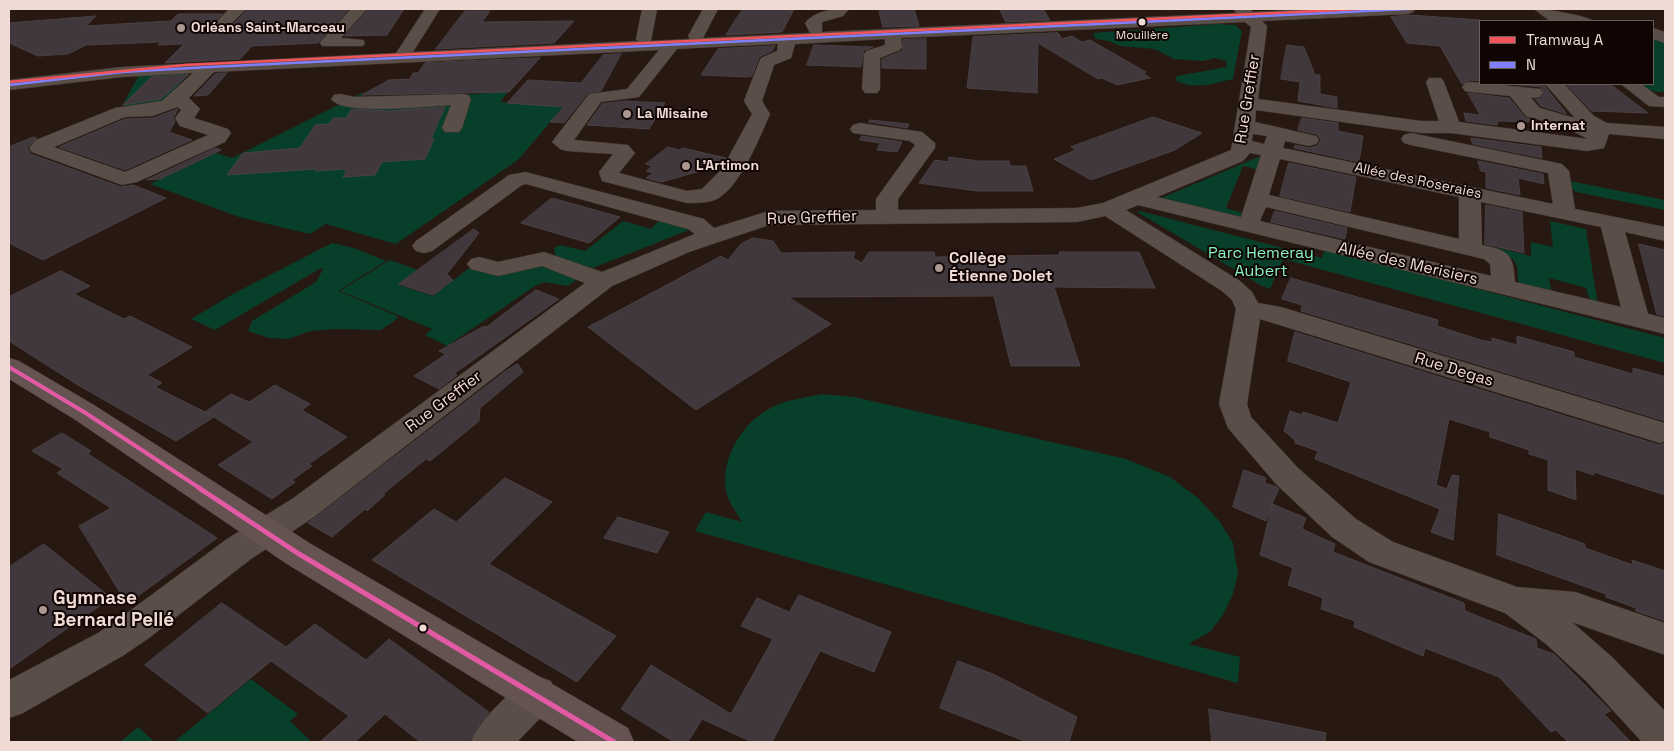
<!DOCTYPE html>
<html>
<head>
<meta charset="utf-8">
<style>
  body { margin:0 }
  #map { position:relative; width:1674px; height:751px; overflow:hidden; background:#281812; font-family:"Space Grotesk",sans-serif }
  canvas { display:block }
  .frame { position:absolute; inset:0; border:10px solid #efdbd4; pointer-events:none }
  .legend { position:absolute; left:1479px; top:20px; width:175px; height:65px; box-sizing:border-box; background:#100503; border:1px solid #695b57; margin:0; padding:6px 9px; list-style:none; font-size:15px; color:#efdbd4 }
  .legend li { display:flex; align-items:center; gap:10px; height:25px }
  .legend b { width:25px; border:1px solid #695b57 }
</style>
</head>
<body>
<div id="map">
<canvas width="1674" height="751"></canvas>
<div class="frame"></div>
<ul class="legend">
<li><b style="height:6px;background:#f3545a"></b>Tramway A</li>
<li><b style="height:6px;background:#8080ff"></b>N</li>
</ul>
</div>
<script>
const context = document.querySelector('canvas').getContext('2d');
context.lineJoin = 'round';
function paint(path, color) {
  context.fillStyle = color;
  context.fill(path, 'evenodd');
}
function strokePath(path, color, width, dash) {
  context.strokeStyle = color;
  context.lineWidth = width;
  context.lineCap = dash ? 'butt' : 'round';
  context.setLineDash(dash || []);
  context.stroke(path);
}
function write(font, color, halo, rows, align = 'center') {
  context.font = font + ' "Space Grotesk",sans-serif';
  context.lineWidth = 4;
  context.setLineDash([]);
  context.textBaseline = 'middle';
  context.strokeStyle = halo;
  context.fillStyle = color;
  for (const [text, x, y, turn = 0] of rows) {
    context.save();
    context.translate(x, y);
    context.rotate((+turn || 0) * Math.PI / 180);
    context.textAlign = isNaN(turn) ? turn : align;
    if (halo) context.strokeText(text, 0, 0);
    context.fillText(text, 0, 0);
    context.restore();
  }
}
const green = new Path2D(`
  M1217,24L1235,25L1242,31L1233,79C1214,83 1193,91 1175,80L1177,76L1227,67L1226,61L1215,58L1203,61L1174,59L1155,49L1120,46L1109,41L1096,39L1093,33Z
  M1653,35L1665,40V92H1656L1634,84H1653Z
  M191,72L160,105L122,106L139,75Z
  M364,92L360,99L369,100L508,92L500,102L563,107L518,160L396,244L326,224L310,234L239,217L150,184L216,153L232,158Z
  M1258,157H1262L1259,170L1243,166L1226,208L1242,213L1240,217L1159,199Z
  M1570,181L1665,200V210L1576,192L1571,189Z
  M1140,211L1322,258L1325,249L1665,338V363L1283,259L1270,289L1262,286L1137,212Z
  M623,221L651,229L659,221H664L689,230L593,268L556,259L554,248L560,245L585,251Z
  M1550,221L1586,229L1598,306L1591,304L1586,288L1549,278L1552,294L1519,283C1517,278 1518,273 1517,267C1514,253 1492,249 1481,244L1531,256V242L1553,247Z
  M332,243L354,248L386,261L338,291L397,316V319L381,330L335,329L310,331L288,339L269,338L248,331L252,321L316,282L323,269L321,268L215,330L191,319L233,294Z
  M390,260L418,270L399,285L433,296L469,268L492,274L540,264L580,277L568,286L544,282L535,286L447,346L425,335L432,329L340,291Z
  M822,394L854,397L1126,459L1170,477L1198,498L1220,522L1233,543L1238,574L1233,594L1223,615L1210,632L1188,644L1240,657L1238,683L695,531L706,512L742,522C737,513 730,504 727,495C719,462 739,427 767,410C783,400 804,398 822,394Z
  M251,679L298,714L290,721L312,742H174Z
  M138,727L155,742H120Z`);
const building = new Path2D(`
  M248,9H349L318,43L252,46L240,59L165,63L184,44L158,45L162,42L86,45L68,54L38,56L9,43V23L96,16L86,26L171,21L178,14H222L214,23L218,27H230Z
  M369,9H404L387,35L345,36Z
  M743,9H794L782,32L726,35Z
  M879,9H914L919,26L883,27Z
  M1000,9H1043L1050,20L1006,22Z
  M465,11H490L482,22L574,21L554,43L436,49Z
  M1410,15L1480,20V81L1471,80L1462,84L1440,46L1407,43L1391,17Z
  M1058,33L1062,39L1072,36L1082,42L1090,40L1146,72L1143,73L1150,78L1117,85L1102,78L1098,79L1038,43L1037,93L967,88L973,37Z
  M926,39V69L882,68V59L902,51L903,40Z
  M814,45L873,47L864,50L861,67L807,65Z
  M1287,45L1304,47L1315,75H1320V94L1337,97V108L1298,101L1300,82L1281,79Z
  M775,46L772,51L759,57L752,76L747,77L701,75L718,49Z
  M621,54L601,91L588,93L564,123L550,122L564,107L507,103L528,80L581,83L603,55Z
  M540,58L509,92L362,95L389,80L410,79L413,73H418L425,63Z
  M227,73L208,95L194,96L215,74Z
  M188,75L161,99L123,105L151,77Z
  M1507,84H1543L1567,114L1541,106L1535,99H1540L1544,94L1540,87Z
  M1566,84H1610L1648,113L1592,111Z
  M1468,93L1509,98L1525,117L1539,122L1498,121L1497,125L1466,121L1464,113L1480,115Z
  M625,101L665,103L649,129L587,125L602,104Z
  M445,107L431,139H434L425,159L382,162L375,175L343,177L347,169L315,171L317,169L227,175L243,153L300,148L315,125L329,124L333,118H346L352,109L387,111Z
  M178,109L173,118L175,122L169,132L192,140L125,170L59,147L125,119L153,118Z
  M1153,117L1202,133L1175,150L1091,180L1054,159L1076,150L1071,147Z
  M1302,118L1338,123V131L1363,136L1359,162L1294,148L1295,145L1309,148L1317,146L1321,140L1316,134L1298,130Z
  M870,120L909,124L907,128L869,122Z
  M862,136L902,142L897,152L877,150L880,143L860,140Z
  M34,137L37,138L27,148L31,154L121,187L133,185L166,198L43,260L9,243V147Z
  M1471,138L1541,147L1542,158L1473,144Z
  M668,147L680,150L683,148L726,158L722,165L661,182L646,178L653,173L646,171L652,166L646,164Z
  M216,148L221,150L160,179L147,180Z
  M949,157L979,161H1009L1010,166H1026L1033,191H977L919,183L935,160L948,162Z
  M1478,161L1543,174L1544,184L1518,178L1520,195L1486,188V172L1481,171Z
  M1289,163L1356,177L1350,212L1280,196Z
  M552,198L620,217L589,243L521,223Z
  M1486,205L1522,212L1524,253L1485,244Z
  M1275,211L1347,228L1345,239L1271,222Z
  M474,229L479,233L447,274L453,280L433,295L399,284Z
  M753,238L773,241L781,253L855,252L853,258L862,263L869,252H934L935,257L1060,255L1059,252H1139L1155,288L1054,287L1080,366H1011L994,296L788,297L831,324L696,410L588,327L721,256L728,260L741,244Z
  M1639,244L1665,250V316L1657,314Z
  M61,271L90,286L74,294L124,319L130,316L192,347L147,375L162,383L155,387L211,415L205,412L231,394L249,402L275,385L310,404L302,410L347,437L309,464L312,466L292,480L295,482L272,499L218,465L253,442L214,417L176,441L78,385L9,341V297Z
  M1291,278L1438,320L1437,326L1481,340L1492,342V338L1517,345V336L1574,352V357L1633,374V368L1663,376L1665,377V421L1301,311L1302,305L1282,299Z
  M536,290L559,299L455,373L457,375L439,389L414,376L446,354L439,351L484,326L486,327Z
  M1295,332L1659,445L1665,443V495L1594,472V475L1575,469L1576,500L1548,490V460L1529,454V450L1490,437V432L1449,419L1436,485L1447,489L1452,475L1459,476L1453,540L1431,532L1440,509L1315,459L1318,451L1295,443V440L1284,431L1290,411L1302,415L1303,412L1338,423L1351,382L1288,361Z
  M518,364L523,372L480,408L479,421L430,461L426,459L383,494L385,495L367,511L365,509L332,537L308,523L507,370Z
  M62,433L91,451L88,454L217,538L127,604L79,526L111,508L57,473L63,469L32,451Z
  M1244,470L1266,478L1265,483L1277,487L1279,489L1272,504L1306,518L1302,529L1335,544L1333,552L1464,603L1465,611L1536,639L1537,648L1554,654L1611,711L1604,714L1631,742H1568L1556,730L1551,732L1499,677L1425,648L1423,656L1354,627L1355,621L1321,609L1323,598L1288,585L1293,568L1260,555L1272,505L1266,521L1233,507Z
  M505,478L552,502L489,564L616,636L577,682L372,560L434,509L456,522Z
  M1499,514L1585,544V548L1633,565L1632,560L1665,571V621L1636,611V608L1606,597V594L1497,555Z
  M618,517L669,532L657,553L604,538Z
  M44,544L111,598L9,669V567Z
  M799,595L891,632L874,672L820,651L772,742H752L702,719L688,742H674L621,709L651,665L731,714L773,639L741,626L757,598L789,612Z
  M222,603L286,647L315,624L366,660L389,639L489,712L469,742H420L385,714L355,742H320L349,716L271,661L208,713L145,665Z
  M958,661L993,674L1077,717L1069,742H1027L940,708Z
  M1209,709L1326,733L1325,742H1212Z`);
const minor = new Path2D(`
  M229,9H246L230,25H218L216,22Z
  M351,9H367L341,38L363,40L365,43L363,46H322L320,43L322,40Z
  M425,9H440L413,52L638,41L636,39L642,9H657L651,41L690,39L688,36L703,9H718L703,38L810,33L805,23C814,11 835,8 849,9L843,16L822,22V32L1236,13L1234,9H1250L1253,12L1318,9H1415L1413,12L1408,14L1262,21L1267,26L1258,99L1421,121H1439L1426,82L1429,78H1441L1444,82L1459,122L1588,139L1565,127L1526,116L1510,96L1471,92L1465,91L1462,87L1465,83L1471,82L1540,89L1543,93L1540,97L1531,98L1540,108L1575,118L1545,84H1564L1594,116L1607,123L1665,127V139L1609,134L1604,148L1587,151L1451,133H1421L1256,110L1255,122L1316,136L1319,140L1316,144L1309,146L1285,141L1283,148L1553,204L1548,173L1411,145L1404,143L1401,139L1404,135L1411,133L1562,164L1569,171L1575,209L1665,227V241L1625,232L1648,314L1665,318V334L1138,205L1126,210L1240,281L1252,292L1258,303L1281,307L1665,423V441L1660,443L1260,319L1247,404L1251,417L1298,468L1356,519L1393,542L1517,587L1575,592L1665,623V655L1572,622L1612,657L1665,711V742H1642L1586,681L1546,644L1505,613L1369,562L1332,537L1276,484L1228,428L1219,404L1236,309L1232,300L1222,291L1105,216L1077,222L769,225L689,252L612,286L314,517L251,559L149,638L124,655L23,713L9,718V680L98,633L123,616L227,539L292,499L585,283L542,266L498,276L471,269L467,264L471,259L479,257L498,262L544,252L602,272L695,234L688,229L526,184L522,185L432,251L424,253L416,251L412,246L416,241L509,175L526,172L533,174L704,219L714,228L769,211L876,210V199L915,145L910,141L853,133L850,129L853,125L860,123L922,132L935,143V148L898,199V210L1077,208L1103,203L1231,150L1251,27L1245,22L901,38L902,47L900,50L880,58V89L877,93H865L862,89L864,55L866,51L885,45V39L795,44L791,58L774,65L762,101L770,114C760,137 740,187 717,199C709,203 697,203 687,203L602,181L599,172L613,154L567,151L560,149L552,142L589,94L627,89L659,50L214,72L189,98L200,109L194,118L228,129L231,133L225,142L137,182L122,185L32,152L29,148L36,140L115,108L162,101L193,73L122,77L9,90V80L122,67L396,53ZM778,44L777,51L761,58L759,62L744,101L752,114L722,169L702,189L687,191L619,173L635,153L628,145L574,140L601,102L639,97L677,49ZM178,107L181,110L175,118L180,126L208,135L125,172L54,147L125,117L152,116ZM1253,134L1267,136L1264,144L1252,141ZM1250,153L1261,155L1241,217L1157,197L1243,161ZM1280,159L1459,197V239L1269,195ZM1481,202L1601,227L1621,307L1515,282C1513,253 1509,251 1482,245ZM1266,207L1484,259L1490,264L1491,276L1260,221Z
  M1534,9C1543,8 1589,16 1593,21H1550Z
  M1653,28L1665,32V43L1653,39Z
  M1621,84H1641L1659,97H1665V107L1649,106Z
  M340,94L355,97L462,94L468,95L471,99L462,128L459,132H445L442,128L451,105C429,106 342,116 331,99L334,95Z
  M537,676L551,681L556,694L551,707L517,742H471C479,720 515,685 537,676Z`);
const major = new Path2D(`
  M9,358L19,361L94,405L311,544L628,728L634,742H578L287,564L74,419L9,379Z`);
const bus1 = new Path2D(`
  M9,85L122,72L209,67L1408,9`);
const bus2Far1 = new Path2D(`
  M9,367L84,412L201,489`);
const bus2 = new Path2D(`
  M199,488L299,554L614,742`);
const tram1 = new Path2D(`
  M9,82L185,65L1360,9`);
const markers = [
  [1142,22,4.5,"#efdbd4"],
  [181,28,5,"#a99790"],
  [627,114,5,"#a99790"],
  [1521,126,5,"#a99790"],
  [686,166,5,"#a99790"],
  [939,268,5,"#a99790"],
  [43,610,5,"#a99790"],
  [423,628,4.5,"#efdbd4"]
];
const farBusnames = [
  ["Mouillère",1142,36]
];
const farPoinames = [
  ["Orléans Saint-Marceau",191,28],
  ["La Misaine",637,114],
  ["Internat",1531,126],
  ["L'Artimon",696,166]
];
const farStreetnames = [
  ["Allée des Roseraies",1418,181,12]
];
const streetNames = [
  ["Rue Greffier",1248,99,-81],
  ["Rue Greffier",812,218,-2],
  ["Allée des Merisiers",1408,264,13],
  ["Rue Degas",1454,370,17],
  ["Rue Greffier",444,402,-37]
];
const parkNames = [
  ["Parc Hemeray",1261,254],
  ["Aubert",1261,272]
];
const poiNames = [
  ["Collège",949,259],
  ["Étienne Dolet",949,277]
];
const nearPoinames = [
  ["Gymnase",53,599],
  ["Bernard Pellé",53,621]
];
paint(green, '#083f2a');
paint(building, '#41383e');
strokePath(building, '#484144', 1);
strokePath(minor, '#413430', 1);
strokePath(major, '#413430', 1);
paint(minor, '#5a4e49');
paint(major, '#645351');
strokePath(bus1, '#8080ff', 2.5);
strokePath(bus2Far1, '#e25aa4', 4);
strokePath(bus2, '#e25aa4', 5);
strokePath(tram1, '#f3545a', 2.5);
for (const [x, y, r, color] of markers) {
  const dot = new Path2D();
  dot.arc(x, y, r, 0, 2 * Math.PI);
  context.fillStyle = color;
  context.fill(dot);
  strokePath(dot, '#100503', 2);
}
write('12px', '#efdbd4', '#100503', farBusnames);
write('bold 14px', '#efdbd4', '#100503', farPoinames, 'left');
write('14px', '#efdbd4', '#100503', farStreetnames);
write('16px', '#efdbd4', '#100503', streetNames);
write('16px', '#87f2c2', '#100503', parkNames);
write('bold 16px', '#efdbd4', '#100503', poiNames, 'left');
write('bold 19px', '#efdbd4', '#100503', nearPoinames, 'left');
</script>
</body>
</html>
